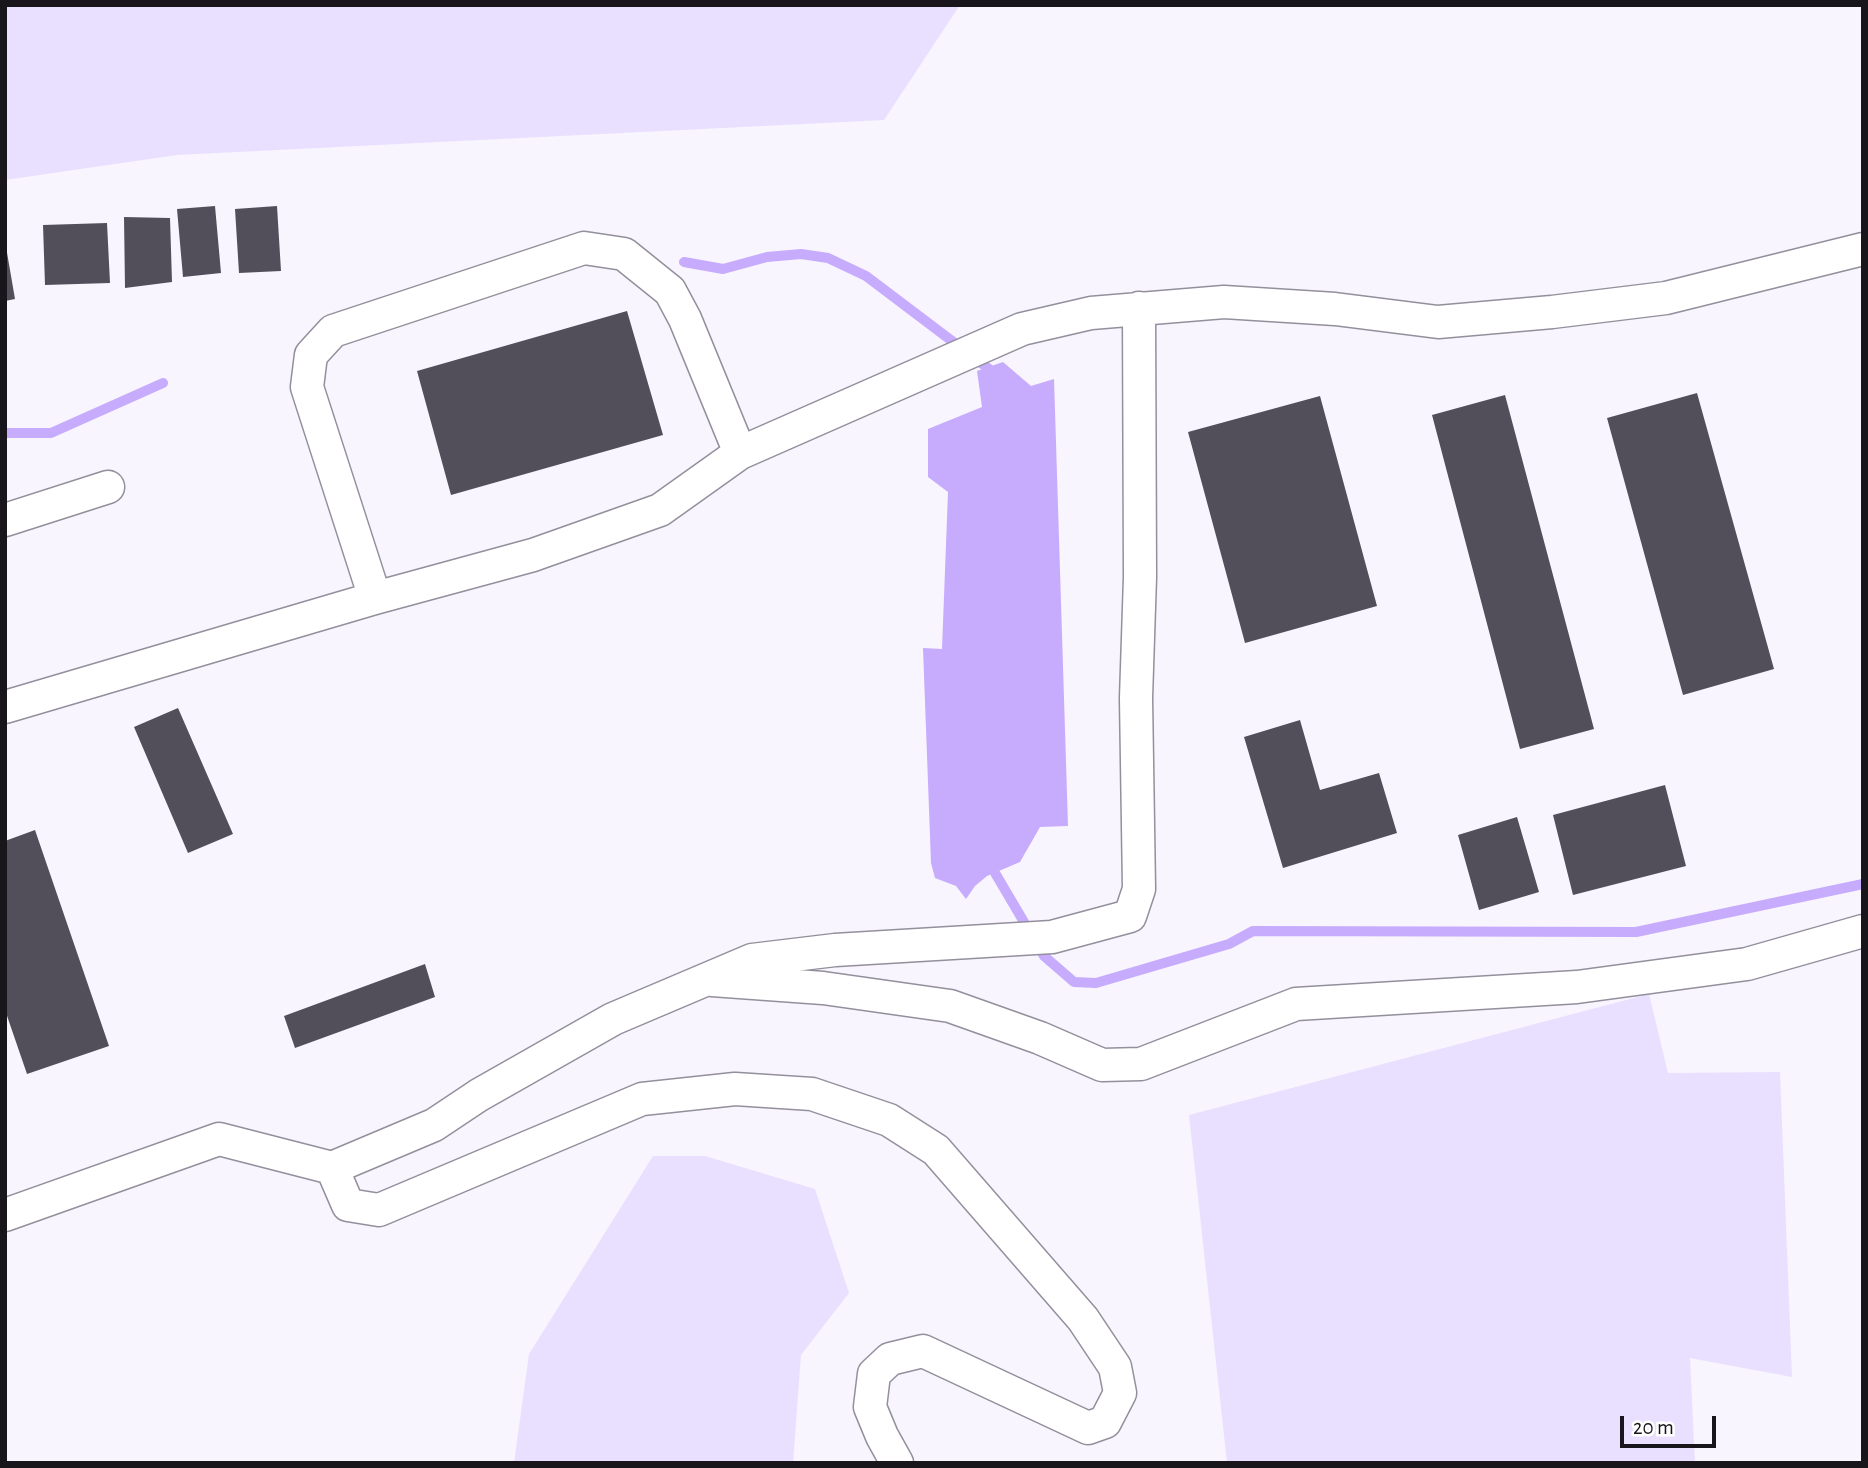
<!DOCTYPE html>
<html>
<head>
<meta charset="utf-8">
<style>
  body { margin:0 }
  #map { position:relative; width:1868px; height:1468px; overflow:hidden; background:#f8f5fe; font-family:"Alegreya Sans",sans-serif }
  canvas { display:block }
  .frame { position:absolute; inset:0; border:7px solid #18161b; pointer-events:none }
  .scale { position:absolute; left:1620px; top:1416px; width:96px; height:32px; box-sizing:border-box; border:4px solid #18161b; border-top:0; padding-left:9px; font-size:21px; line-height:24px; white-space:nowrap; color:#18161b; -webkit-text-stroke:5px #fff; paint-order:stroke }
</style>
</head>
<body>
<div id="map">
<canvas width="1868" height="1468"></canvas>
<div class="frame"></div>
<div class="scale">20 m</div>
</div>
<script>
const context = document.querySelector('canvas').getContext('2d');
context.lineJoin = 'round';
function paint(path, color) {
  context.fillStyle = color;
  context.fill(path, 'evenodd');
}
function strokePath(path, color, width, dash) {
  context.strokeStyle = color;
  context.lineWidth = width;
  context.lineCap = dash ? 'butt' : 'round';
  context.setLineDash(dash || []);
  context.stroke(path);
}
const green = new Path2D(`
  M5,5H960L884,120L177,155L5,180Z
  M1649,994L1668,1073L1780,1072L1792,1377L1690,1358L1695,1463H1227L1189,1115Z
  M653,1156H705L815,1189L849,1293L801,1355L793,1463H514L529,1354Z`);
const water = new Path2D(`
  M1003,362L1031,386L1054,379L1068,826L1040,827L1020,862L987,876L975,886L966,899L956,886L935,878L931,863L923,648L942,649L948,492L928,477V429L982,407L977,371Z`);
const stream = new Path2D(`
  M684,262L723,269L767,257L801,254L828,258L866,276L997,375
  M5,433H51L163,383
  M988,861L1044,956L1074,982L1096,983L1229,944L1253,931L1636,932L1863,884`);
const building = new Path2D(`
  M215,206L221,273L183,277L177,209Z
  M277,206L281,271L239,273L235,209Z
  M124,217L170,218L172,282L125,288Z
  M107,223L110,283L45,285L43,225Z
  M5,241L15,299L5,301Z
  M627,311L663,435L451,495L417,371Z
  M1697,393L1774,669L1683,695L1607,418Z
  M1505,395L1594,729L1520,749L1432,415Z
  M1320,396L1377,606L1245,643L1188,432Z
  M178,708L233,834L188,853L134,727Z
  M1300,720L1320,790L1379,773L1397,833L1283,868L1244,737Z
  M1665,785L1686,866L1573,895L1553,815Z
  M1517,817L1539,892L1479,910L1458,835Z
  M35,830L109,1046L27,1074L5,1010V841Z
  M425,964L435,997L295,1048L284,1016Z`);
const minor = new Path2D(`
  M5,520L108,487
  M375,598L307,387L311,355L333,331L584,248L624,254L670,291L685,319L740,453
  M5,707L375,598L533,555L660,510L740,453L1022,329L1091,313L1224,302L1335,309L1438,322L1552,312L1666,298L1863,249
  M712,980L823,988L950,1006L1040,1038L1102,1065L1141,1064L1296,1004L1577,987L1747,964L1863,931
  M332,1168L348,1205L379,1210L642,1099L735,1089L812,1094L889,1120L936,1150L1083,1319L1115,1367L1120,1393L1105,1422L1088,1428L923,1351L890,1359L874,1374L870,1407L882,1436L897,1463
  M5,1215L219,1139L332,1168L434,1125L479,1095L613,1019L752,960L835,950L1052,937L1130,916L1139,889L1136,698L1140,577L1139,308`);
paint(green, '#e9e0ff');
paint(water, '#c7abfd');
strokePath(stream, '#c7abfd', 10);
paint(building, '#524f5b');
strokePath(minor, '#938f9c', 35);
strokePath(minor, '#fff', 32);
</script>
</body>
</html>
